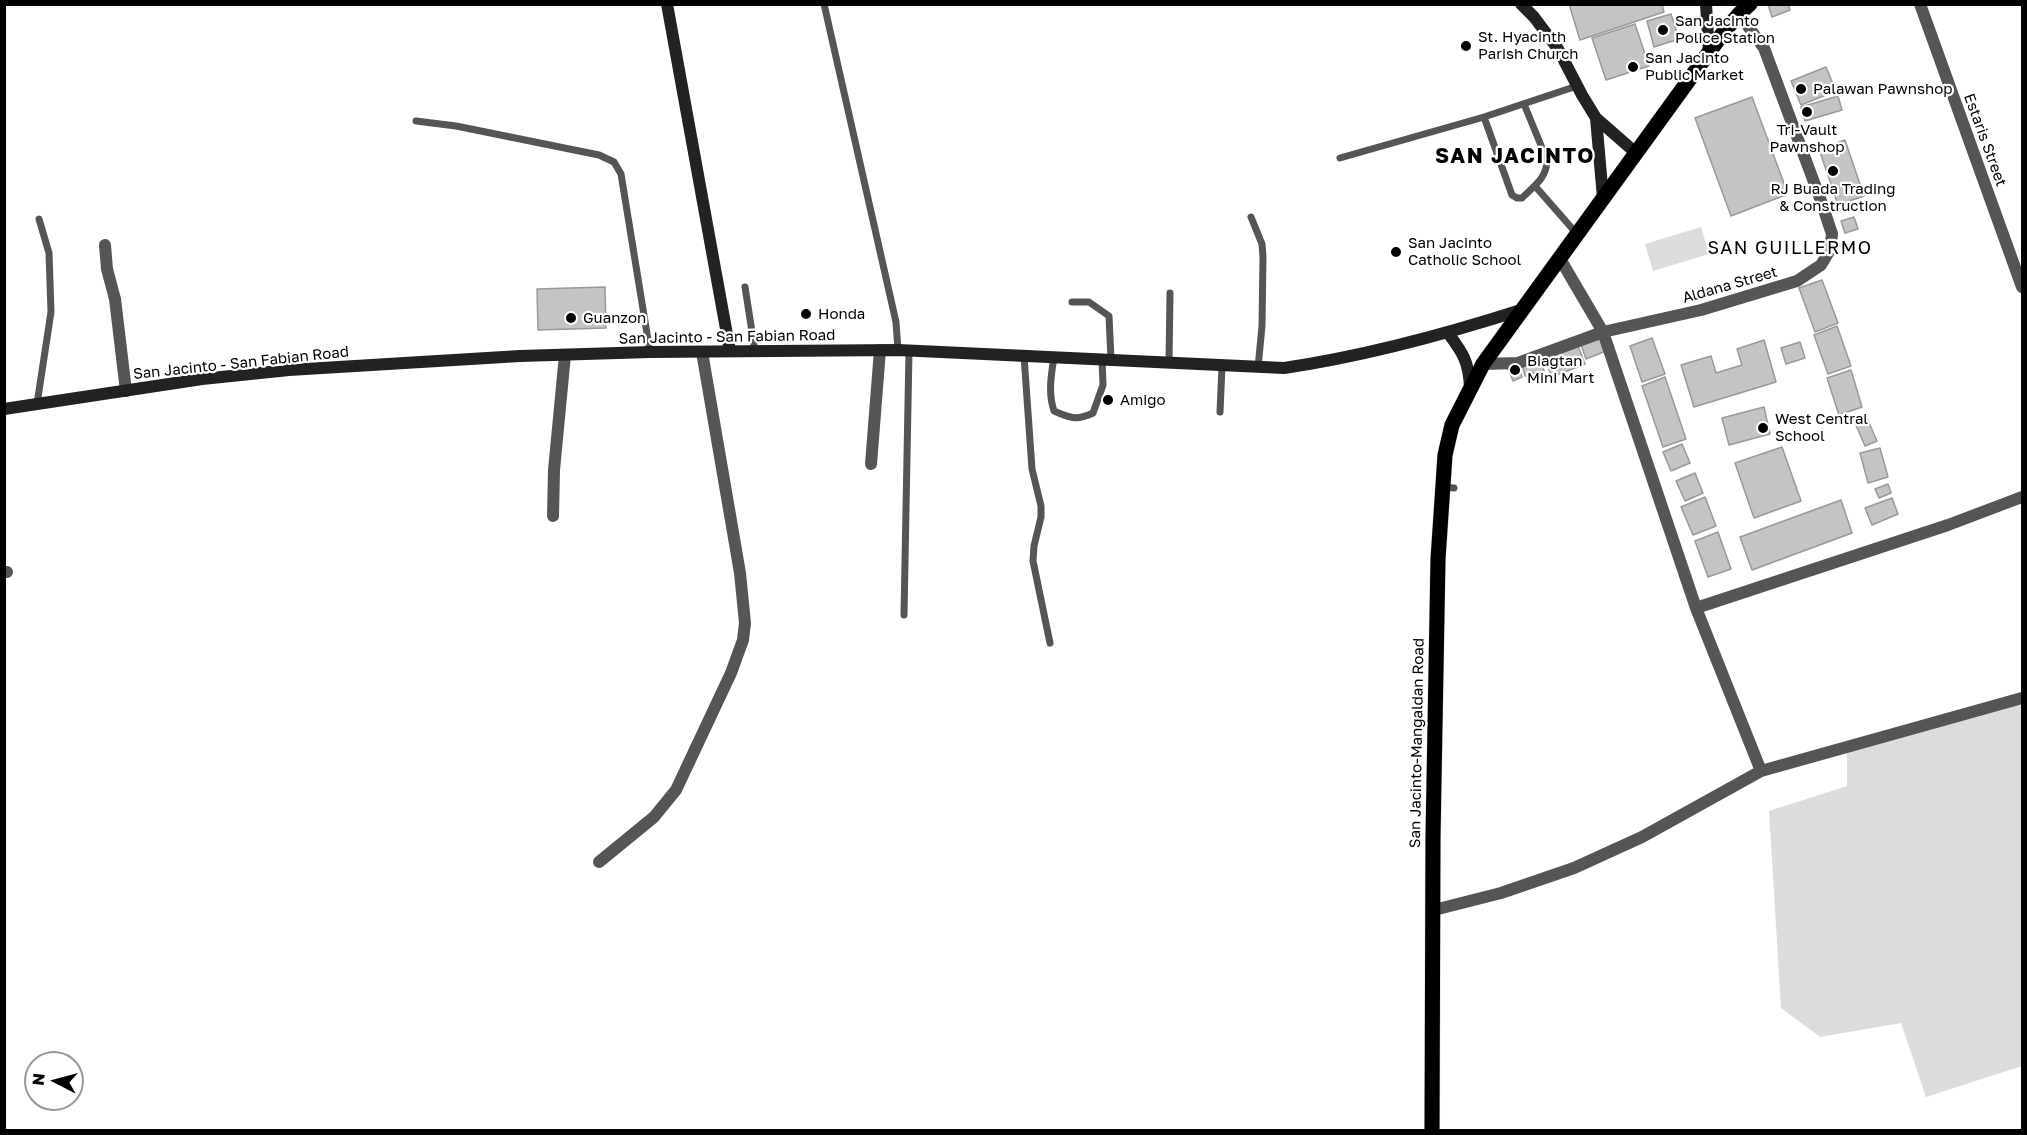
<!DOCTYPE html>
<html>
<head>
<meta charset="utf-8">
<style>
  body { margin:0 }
  #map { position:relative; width:2027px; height:1135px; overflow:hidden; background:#fff; font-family:"Golos Text",sans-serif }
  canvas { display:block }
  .frame { position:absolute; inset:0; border:6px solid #000; pointer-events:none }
  .north { position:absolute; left:24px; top:1051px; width:60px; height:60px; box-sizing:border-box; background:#fff; border:2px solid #999; border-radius:50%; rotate:276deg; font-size:16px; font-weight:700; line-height:24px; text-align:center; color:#000 }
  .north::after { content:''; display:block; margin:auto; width:21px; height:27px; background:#000; clip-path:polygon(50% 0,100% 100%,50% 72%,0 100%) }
</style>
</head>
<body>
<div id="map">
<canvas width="2027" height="1135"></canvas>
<div class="frame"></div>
<div class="north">N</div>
</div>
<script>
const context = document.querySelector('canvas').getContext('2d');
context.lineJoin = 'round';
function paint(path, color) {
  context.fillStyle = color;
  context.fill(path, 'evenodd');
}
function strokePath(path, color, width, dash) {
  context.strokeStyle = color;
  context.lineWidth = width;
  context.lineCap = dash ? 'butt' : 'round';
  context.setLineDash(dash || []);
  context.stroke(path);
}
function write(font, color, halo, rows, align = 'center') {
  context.font = font + ' "Golos Text",sans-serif';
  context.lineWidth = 4.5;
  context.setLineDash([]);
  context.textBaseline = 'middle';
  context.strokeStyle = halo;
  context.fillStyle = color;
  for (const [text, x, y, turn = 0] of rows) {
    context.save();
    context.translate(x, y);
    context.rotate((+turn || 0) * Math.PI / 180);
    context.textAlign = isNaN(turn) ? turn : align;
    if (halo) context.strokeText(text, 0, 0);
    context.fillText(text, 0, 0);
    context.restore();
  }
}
const green = new Path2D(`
  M1701,227L1709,254L1653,271L1645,244Z
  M2022,701V1066L1926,1097L1901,1023L1820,1037L1781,1008L1769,811L1847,786V749Z`);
const building = new Path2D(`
  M1569,4H1662L1664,12L1580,40Z
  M1768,4H1788L1790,10L1772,17Z
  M1671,14L1679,39L1654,47L1647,21Z
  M1635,24L1649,66L1606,80L1592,38Z
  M1826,67L1836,91L1801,105L1791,81Z
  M1838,96L1842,110L1805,121L1801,107Z
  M1752,97L1788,194L1731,216L1695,118Z
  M1845,140L1864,196L1838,205L1819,149Z
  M1854,217L1858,229L1845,233L1841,221Z
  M1822,280L1838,323L1815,332L1799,288Z
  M605,287L606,328L538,330L537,289Z
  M1837,326L1851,366L1828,374L1814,335Z
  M1601,337L1606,351L1586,359L1581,345Z
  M1652,338L1665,374L1642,382L1630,346Z
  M1764,340L1776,382L1694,407L1681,365L1711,356L1716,373L1742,365L1737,349Z
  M1800,342L1805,358L1786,364L1781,348Z
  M1578,346L1585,364L1552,377L1545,359Z
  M1541,359L1544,371L1525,376L1522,364Z
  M1518,365L1522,377L1513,381L1508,369Z
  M1851,370L1862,407L1839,415L1827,378Z
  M1665,377L1686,439L1663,447L1642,386Z
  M1764,407L1770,434L1729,445L1722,418Z
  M1867,418L1877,441L1865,446L1855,423Z
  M1682,444L1690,463L1671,471L1663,452Z
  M1782,447L1801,501L1754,518L1735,463Z
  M1880,448L1888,477L1868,483L1860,453Z
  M1695,473L1703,493L1685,501L1676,481Z
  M1888,484L1891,493L1879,498L1875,489Z
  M1705,497L1716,526L1693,535L1681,507Z
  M1892,498L1898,514L1872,525L1865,508Z
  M1841,500L1852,533L1752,570L1740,537Z
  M1718,532L1731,569L1708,577L1695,541Z`);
const lane = new Path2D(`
  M824,4L896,322L898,350
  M1484,117L1512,195L1517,198H1522C1534,186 1547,178 1547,160L1524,104
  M416,121L456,126L599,155L614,162L621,174L650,352
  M1340,158L1484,117L1577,86
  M1535,186L1577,234
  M1251,217L1262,244L1263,257L1262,326L1258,368
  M745,287L755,351
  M1072,302H1089L1109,316L1111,359
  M1024,356L1032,469L1041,506V517L1034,546L1033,561L1050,643
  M1054,357C1051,376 1048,393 1054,411C1071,418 1076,421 1093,413L1103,385L1102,359
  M1169,362L1170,293
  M37,404L51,312L49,253L39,219
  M1220,412L1222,366
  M1442,487L1454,488
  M904,615L909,351`);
const street = new Path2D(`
  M1920,4L2022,287
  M105,245L107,269L115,299L126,391
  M1483,364L1518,363L1603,332L1701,310L1797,281L1821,265L1830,250L1832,234L1821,201L1764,48L1739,14
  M871,464L880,350
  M553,516L554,470L565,355
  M4,572H7
  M1696,608L1948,525L2022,497
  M1761,771L2022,698
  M599,862L654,817L676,790L731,673L743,640L745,623L740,573L702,352
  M1434,910L1501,893L1574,868L1642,837L1761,771L1696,608L1603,332L1559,257`);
const secondary = new Path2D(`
  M667,4L730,351
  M1521,4L1534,17L1558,49L1582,95L1596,118L1636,153
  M1706,4L1709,53
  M1596,118L1603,198
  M1448,333C1463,353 1469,362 1470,388
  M4,409L202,379L289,370L520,356L650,352L898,350L1284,368C1365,356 1443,335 1521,310`);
const primary = new Path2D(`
  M1432,1130L1433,837L1438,559L1445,455L1452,425L1483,364L1723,33L1739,14L1750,4`);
const markers = [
  [1663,30,6,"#000"],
  [1466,46,6,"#000"],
  [1633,67,6,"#000"],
  [1801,89,6,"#000"],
  [1807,112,6,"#000"],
  [1833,171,6,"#000"],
  [1396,252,6,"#000"],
  [806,314,6,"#000"],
  [571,318,6,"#000"],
  [1515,370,6,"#000"],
  [1108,400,6,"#000"],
  [1763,428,6,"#000"]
];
const poiNames = [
  ["San Jacinto",1675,21],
  ["Police Station",1675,38],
  ["St. Hyacinth",1478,37],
  ["Parish Church",1478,54],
  ["San Jacinto",1645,58],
  ["Public Market",1645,75],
  ["Palawan Pawnshop",1813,89],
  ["Tri-Vault",1807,130,"center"],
  ["Pawnshop",1807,147,"center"],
  ["RJ Buada Trading",1833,189,"center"],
  ["& Construction",1833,206,"center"],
  ["San Jacinto",1408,243],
  ["Catholic School",1408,260],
  ["Honda",818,314],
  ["Guanzon",583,318],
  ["Biagtan",1527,361],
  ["Mini Mart",1527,378],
  ["Amigo",1120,400],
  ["West Central",1775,419],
  ["School",1775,436]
];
const streetNames = [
  ["Estaris Street",1985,140,70],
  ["Aldana Street",1730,285,-16],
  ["San Jacinto - San Fabian Road",727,337,-1],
  ["San Jacinto - San Fabian Road",241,363,-6],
  ["San Jacinto-Mangaldan Road",1417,743,-89]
];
const quarterNames = [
  ["SAN GUILLERMO",1790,248]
];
const districtNames = [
  ["SAN JACINTO",1515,156]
];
paint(green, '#dcdcdc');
paint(building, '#c4c4c4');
strokePath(building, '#999', 1.5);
strokePath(primary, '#dbdbdb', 16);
strokePath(lane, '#555', 7);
strokePath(street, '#555', 12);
strokePath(secondary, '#222', 12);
strokePath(primary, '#000', 15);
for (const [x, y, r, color] of markers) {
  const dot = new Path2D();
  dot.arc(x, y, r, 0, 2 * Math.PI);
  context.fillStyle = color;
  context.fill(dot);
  strokePath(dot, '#fff', 2);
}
write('15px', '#000', '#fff', poiNames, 'left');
write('15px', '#000', '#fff', streetNames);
context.letterSpacing = '1.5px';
write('18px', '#000', '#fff', quarterNames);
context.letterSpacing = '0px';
context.letterSpacing = '1.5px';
write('bold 21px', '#000', '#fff', districtNames);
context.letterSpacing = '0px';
</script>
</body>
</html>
